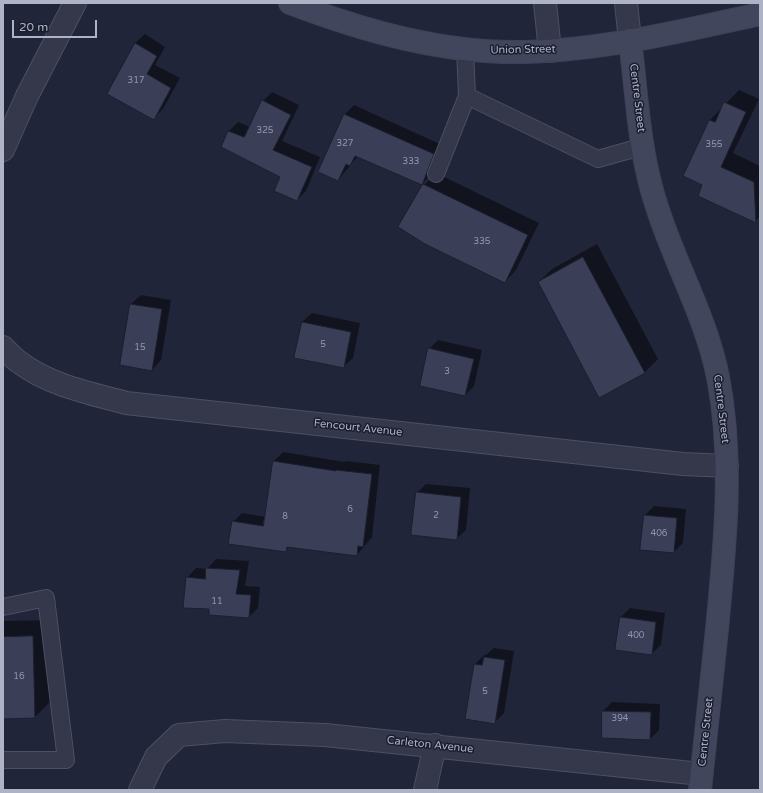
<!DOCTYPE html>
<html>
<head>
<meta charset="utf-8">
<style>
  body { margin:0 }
  #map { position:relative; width:763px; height:793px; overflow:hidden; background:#212539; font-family:"Varela Round",sans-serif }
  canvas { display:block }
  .frame { position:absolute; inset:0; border:4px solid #afb3c6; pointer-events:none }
  .scale { position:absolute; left:12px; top:20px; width:85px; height:18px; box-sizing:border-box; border:2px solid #afb3c6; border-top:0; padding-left:5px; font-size:12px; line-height:14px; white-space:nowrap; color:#afb3c6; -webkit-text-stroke:3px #1a1d2e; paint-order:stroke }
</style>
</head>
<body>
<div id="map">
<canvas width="763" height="793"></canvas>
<div class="frame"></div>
<div class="scale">20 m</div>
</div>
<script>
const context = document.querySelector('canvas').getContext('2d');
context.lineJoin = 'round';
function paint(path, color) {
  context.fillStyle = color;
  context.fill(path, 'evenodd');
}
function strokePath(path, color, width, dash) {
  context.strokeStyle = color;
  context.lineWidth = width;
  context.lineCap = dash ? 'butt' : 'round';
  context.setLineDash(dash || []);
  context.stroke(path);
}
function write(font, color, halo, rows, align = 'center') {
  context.font = font + ' "Varela Round",sans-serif';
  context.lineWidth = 3;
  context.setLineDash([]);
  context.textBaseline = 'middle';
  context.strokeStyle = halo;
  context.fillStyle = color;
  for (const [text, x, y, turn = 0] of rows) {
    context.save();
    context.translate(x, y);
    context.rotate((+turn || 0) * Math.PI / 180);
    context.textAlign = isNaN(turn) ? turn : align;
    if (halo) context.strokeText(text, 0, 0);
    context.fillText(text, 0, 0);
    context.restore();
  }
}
const shadow = new Path2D(`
  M145,34L165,47L155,65L180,78L163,109L154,118L108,93L135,43Z
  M739,90L759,99L733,153L760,166V217L755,221L704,185L685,176L710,120Z
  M272,92L299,105L282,141L320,157L306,191L297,200L282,177L222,146L229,131L238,122L250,127L263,101Z
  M354,105L442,145L431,175L422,184L358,156L338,180L319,171L345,114Z
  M436,173L539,223L516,270L505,282L424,185Z
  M597,244L658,359L645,372L600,397L539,282L552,269Z
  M141,295L171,300L161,360L152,370L122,364L131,304Z
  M312,313L360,323L353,358L343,367L302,322Z
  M438,340L482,350L474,386L465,395L429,349Z
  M283,452L345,462L346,461L380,465L372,537L357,555L290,546L285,551L233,522L242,513L266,517L274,461Z
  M426,484L470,488L466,530L456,539L417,493Z
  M654,506L686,509L683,543L674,552L645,515Z
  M216,559L249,561L245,586L260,587L258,608L249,617L210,608L187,578L196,568L207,569Z
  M630,608L665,613L661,645L651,654L621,617Z
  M49,620L52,700L35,717L3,718V621Z
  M494,648L514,651L504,713L494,723L475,664L484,655H486Z
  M612,702L660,704L659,730L650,739L603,711Z`);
const building = new Path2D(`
  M135,43L157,56L147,74L171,88L154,120L107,94Z
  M262,100L291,115L273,150L312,167L297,201L274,191L280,177L221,147L228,131L244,137Z
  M724,102L746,112L721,167L754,182L756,223L698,196L702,185L683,176L709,120L715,122Z
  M344,114L434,154L422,185L355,156L350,166L346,164L338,181L318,172Z
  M423,184L528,235L505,283L425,244L398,227Z
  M583,257L645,373L599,398L538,282Z
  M130,304L162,309L152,371L120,365Z
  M302,322L351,332L344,368L294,358Z
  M428,348L474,359L465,396L420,386Z
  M273,461L336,471V470L372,474L363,547L358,546L357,556L287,547L286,552L228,544L232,521L263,526Z
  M416,492L461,497L457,540L411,535Z
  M644,515L677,518L674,553L640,550Z
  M206,568L240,570L236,594L251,595L249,618L209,615V609L183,608L186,577L205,579Z
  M620,617L656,622L652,655L615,650Z
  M33,636L35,718L3,719V637Z
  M484,657L505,660L495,724L465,719L474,664L482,665Z
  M602,711L651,712L650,740L602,738Z`);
const service = new Path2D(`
  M467,96L598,159L644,146
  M436,174L467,96L465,48
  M3,607L46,598L66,760H3`);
const minor = new Path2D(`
  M545,3L550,51
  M3,150L27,96L75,3
  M3,347C8,352 13,358 19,362C49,385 89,393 126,403L683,464L727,466
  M140,790L156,757L179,735L225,731L325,735L701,774
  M425,790L435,745`);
const tertiary = new Path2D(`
  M626,3L630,40`);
const secondary = new Path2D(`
  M290,3C364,31 444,54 525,52C603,50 683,31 760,14
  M630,40C637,95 639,154 657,207C675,264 706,317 718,377C734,460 725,546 717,629C711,683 706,737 700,790`);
const numberNames = [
  ["317",136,81],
  ["325",265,131],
  ["327",345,144],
  ["355",714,145],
  ["333",411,162],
  ["335",482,242],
  ["5",323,345],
  ["15",140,348],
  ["3",447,372],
  ["6",350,510],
  ["2",436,516],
  ["8",285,517],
  ["406",659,534],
  ["11",217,602],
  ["400",636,636],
  ["16",19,677],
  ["5",485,692],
  ["394",620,719]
];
const streetNames = [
  ["Union Street",523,50,-1],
  ["Centre Street",637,98,83],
  ["Centre Street",721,409,83],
  ["Fencourt Avenue",358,428,6],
  ["Centre Street",706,732,-84],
  ["Carleton Avenue",430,745,6]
];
paint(shadow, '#0007');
paint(building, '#3a3f57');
strokePath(building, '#1c1f30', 1);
strokePath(service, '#4c5061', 18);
strokePath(minor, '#4c5061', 24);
strokePath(tertiary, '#4c5061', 24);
strokePath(secondary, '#3e4153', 24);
strokePath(service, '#34384a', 16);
strokePath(minor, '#34384a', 22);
strokePath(tertiary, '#34384a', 22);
strokePath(secondary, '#42465d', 22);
write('9px', '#9296aa', null, numberNames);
write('11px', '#afb3c6', '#1a1d2e', streetNames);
</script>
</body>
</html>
